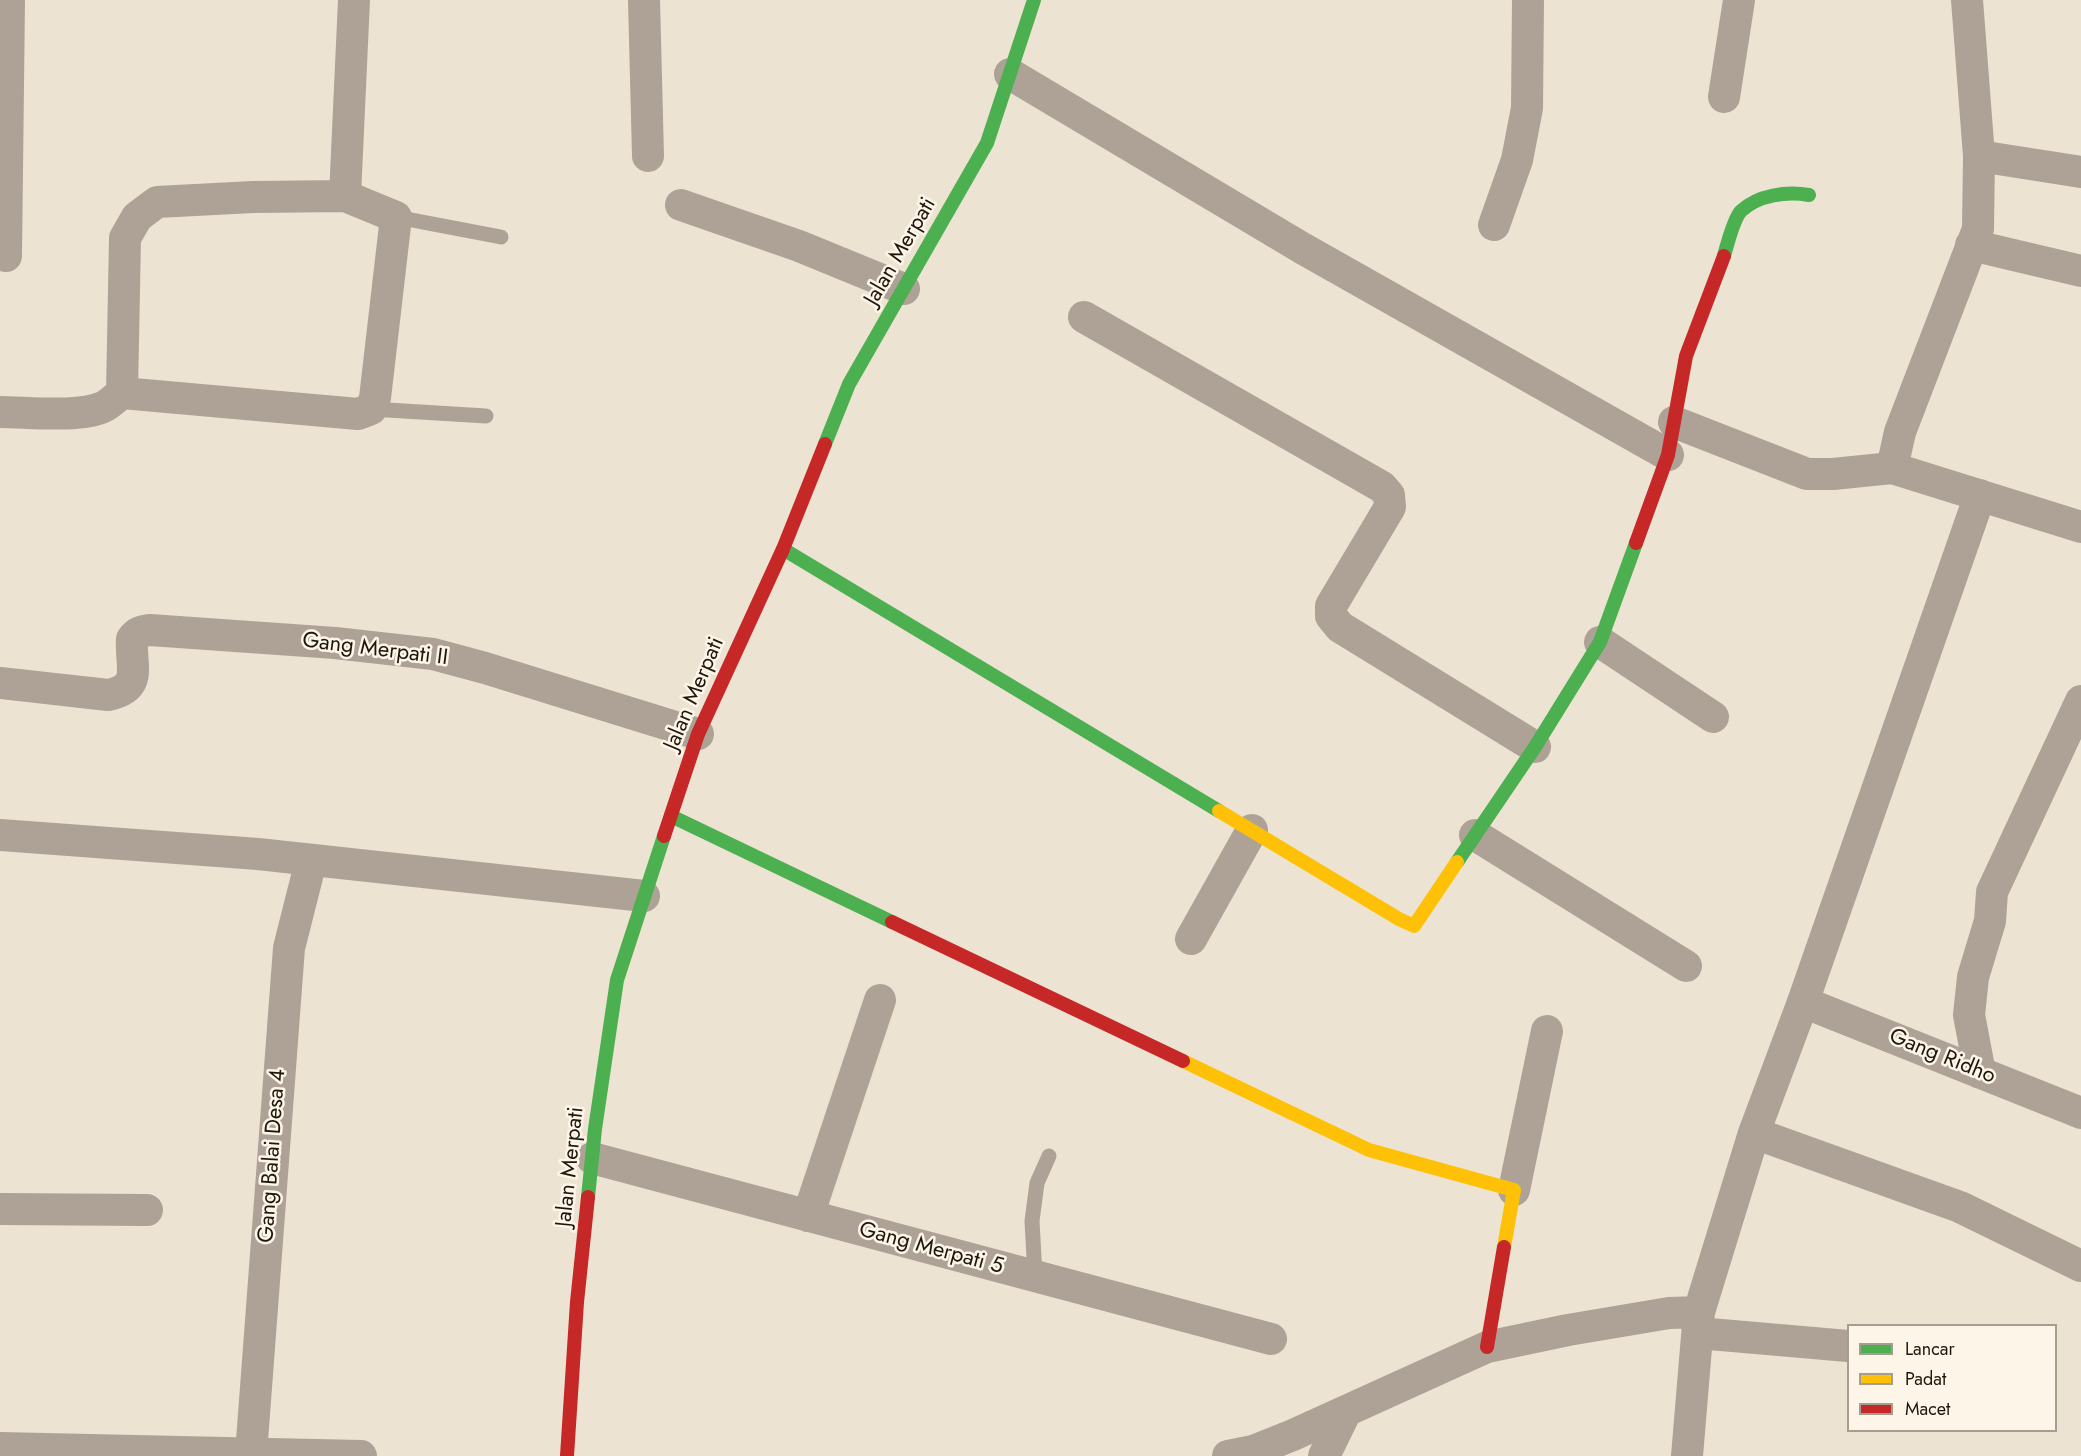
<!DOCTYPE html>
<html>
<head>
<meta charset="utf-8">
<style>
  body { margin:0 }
  #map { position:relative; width:2081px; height:1456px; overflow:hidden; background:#ede3d2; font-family:Jost,sans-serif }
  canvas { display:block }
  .legend { position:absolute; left:1847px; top:1324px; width:210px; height:108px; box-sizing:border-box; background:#fdf5e8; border:2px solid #a49d90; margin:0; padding:8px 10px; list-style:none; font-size:18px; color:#1e180c }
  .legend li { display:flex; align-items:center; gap:12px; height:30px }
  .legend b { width:30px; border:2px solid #a49d90 }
</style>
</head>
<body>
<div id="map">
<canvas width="2081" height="1456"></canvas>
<ul class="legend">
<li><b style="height:8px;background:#4caf50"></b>Lancar</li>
<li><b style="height:8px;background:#ffc107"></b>Padat</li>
<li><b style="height:8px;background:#c62828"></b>Macet</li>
</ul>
</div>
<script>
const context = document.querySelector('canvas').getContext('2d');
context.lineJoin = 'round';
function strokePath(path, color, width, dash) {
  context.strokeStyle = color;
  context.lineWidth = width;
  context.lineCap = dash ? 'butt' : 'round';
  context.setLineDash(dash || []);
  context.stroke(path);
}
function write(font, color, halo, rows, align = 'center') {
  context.font = font + ' Jost,sans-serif';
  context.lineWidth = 5;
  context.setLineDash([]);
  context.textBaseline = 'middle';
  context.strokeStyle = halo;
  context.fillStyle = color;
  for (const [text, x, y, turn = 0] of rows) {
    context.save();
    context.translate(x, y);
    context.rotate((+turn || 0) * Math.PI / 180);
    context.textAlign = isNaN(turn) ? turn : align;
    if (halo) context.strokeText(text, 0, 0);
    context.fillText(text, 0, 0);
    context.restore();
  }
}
const lane = new Path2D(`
  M396,217L501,237
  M371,409L486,416
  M1035,1276L1032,1221L1037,1183L1049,1156`);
const street = new Path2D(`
  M644,0L648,156
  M1010,74L1302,248L1668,455
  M1724,97L1739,0
  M1979,156L2081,172
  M681,205L799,246L904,289
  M1494,225L1517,160L1527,108L1528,0
  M1971,245L2081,271
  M6,256L9,0
  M1084,317L1382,487L1389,495L1390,507L1331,606V616L1340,627L1535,747
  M122,393L125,238L137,217L157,202L253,197L345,196
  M0,412C27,412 80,418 103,407C110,404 116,397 122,393L358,414L371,409L375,398L396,217L345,196L354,0
  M1674,422L1807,474H1833L1892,468L2081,527
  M1892,468L1900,432L1978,229L1979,156L1967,0
  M1600,642L1713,717
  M0,683L108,695C144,688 130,666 132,639C137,632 142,631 150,630L335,643L433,654L485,668L698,734
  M0,835L258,854L644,896
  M1475,835L1686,966
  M1191,939L1252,830
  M1803,1002L2081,1113
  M1980,1073L1969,1015L1973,977L1990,921L1992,892L2081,701
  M1754,1133L1960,1207L2081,1266
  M592,1158L1271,1339
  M1514,1190L1547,1031
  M0,1209L147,1210
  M808,1216L880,1000
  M1699,1312L1754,1133L1803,1002L1980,495
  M1698,1333L1848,1346
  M0,1448L361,1456
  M251,1454L289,948L311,861
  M1228,1456L1253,1451L1293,1435L1487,1347L1568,1330L1669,1313L1699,1312L1687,1456
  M1324,1456L1345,1413`);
const fast = new Path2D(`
  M1724,256C1727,245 1734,218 1741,211C1758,195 1787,191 1809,195
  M825,444L849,384L987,143L1034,0
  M783,549L1219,811
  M671,816L892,922
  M1457,862L1535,747L1600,642L1636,543
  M588,1197L595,1129L617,980L664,836`);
const slow = new Path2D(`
  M1219,811L1399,919L1414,926L1457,862
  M1183,1061L1369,1150L1514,1190L1504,1247`);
const jam = new Path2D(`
  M1636,543L1668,455L1686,356L1724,256
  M664,836L698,734L783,549L825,444
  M892,922L1183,1061
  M1487,1347L1504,1247
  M567,1456L577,1302L588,1197`);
const streetNames = [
  ["Jalan Merpati",901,252,-60],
  ["Gang Merpati II",375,650,7],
  ["Jalan Merpati",695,694,-67],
  ["Gang Ridho",1942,1057,22],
  ["Gang Balai Desa 4",273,1156,-86],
  ["Jalan Merpati",571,1167,-84],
  ["Gang Merpati 5",931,1249,15]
];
strokePath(lane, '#aea296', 15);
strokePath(street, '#aea296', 32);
strokePath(fast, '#4caf50', 14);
strokePath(slow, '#ffc107', 14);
strokePath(jam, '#c62828', 14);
write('22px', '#1e180c', '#fdf5e8', streetNames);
</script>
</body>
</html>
